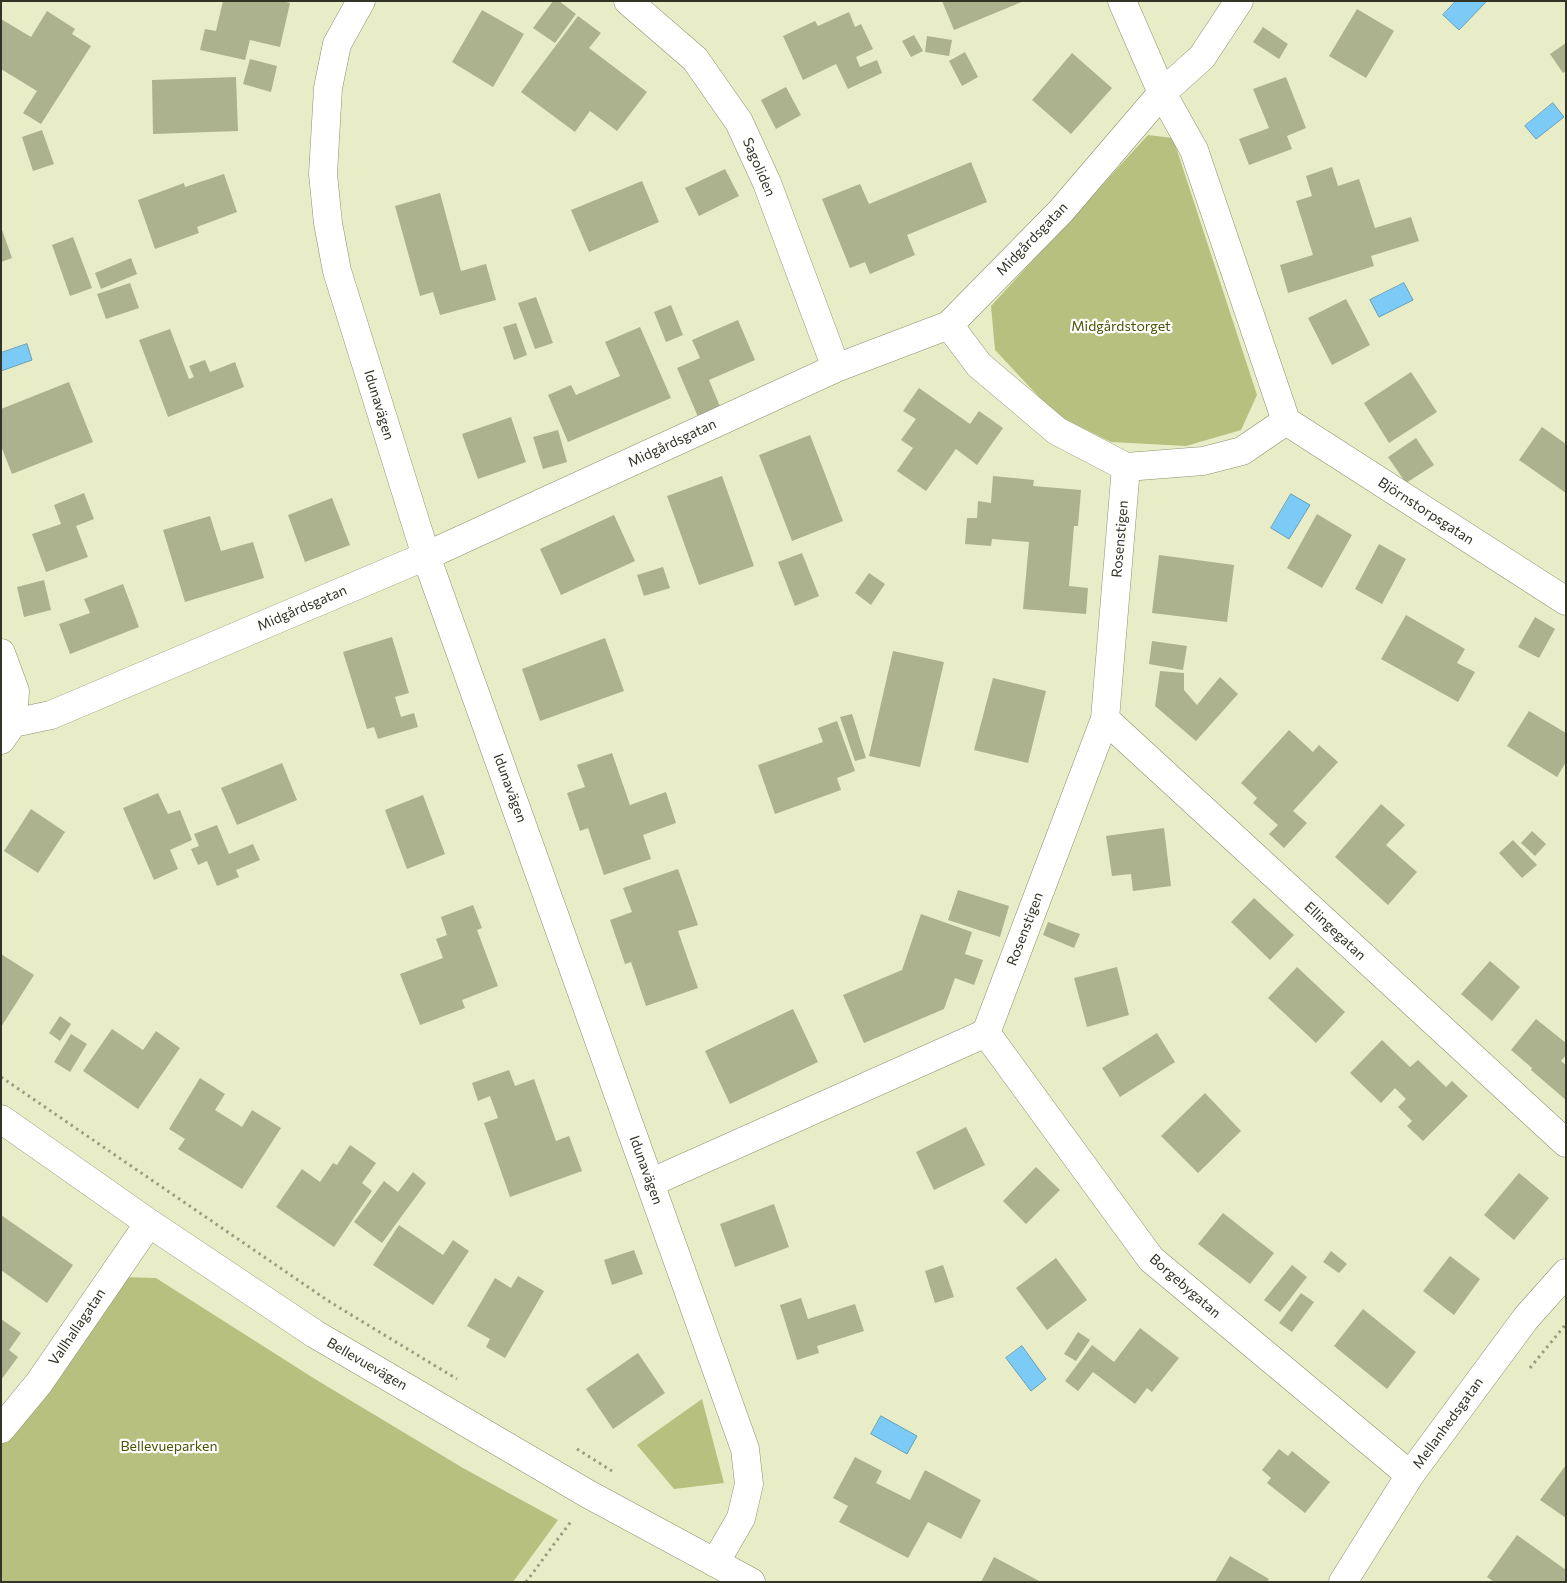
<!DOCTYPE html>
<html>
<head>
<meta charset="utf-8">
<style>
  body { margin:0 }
  #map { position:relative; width:1567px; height:1583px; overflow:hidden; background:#e8edc8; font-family:Commissioner,sans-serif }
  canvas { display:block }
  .frame { position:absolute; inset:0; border:2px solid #323426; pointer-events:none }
</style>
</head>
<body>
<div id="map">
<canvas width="1567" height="1583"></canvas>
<div class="frame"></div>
</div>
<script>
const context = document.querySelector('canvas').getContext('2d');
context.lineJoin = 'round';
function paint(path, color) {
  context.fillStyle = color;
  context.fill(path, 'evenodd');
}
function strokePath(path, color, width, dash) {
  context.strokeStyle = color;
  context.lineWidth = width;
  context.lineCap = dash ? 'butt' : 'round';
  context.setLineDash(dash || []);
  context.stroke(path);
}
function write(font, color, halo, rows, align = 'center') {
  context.font = font + ' Commissioner,sans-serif';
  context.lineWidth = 4.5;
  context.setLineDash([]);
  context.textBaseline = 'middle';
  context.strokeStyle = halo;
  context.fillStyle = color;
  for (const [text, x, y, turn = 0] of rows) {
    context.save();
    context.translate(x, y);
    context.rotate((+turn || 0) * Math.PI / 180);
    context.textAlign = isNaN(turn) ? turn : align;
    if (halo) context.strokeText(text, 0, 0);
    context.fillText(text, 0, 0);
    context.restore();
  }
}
const green = new Path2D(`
  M1148,135L1173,138L1257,395L1241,430L1186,446L1111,442L1056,415L995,350L991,306Z
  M124,1277L156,1278L315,1379L463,1468L558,1520L513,1582H1V1443L38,1399Z
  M702,1399L724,1483L674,1489L637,1445Z`);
const water = new Path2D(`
  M1456,1H1486V2L1459,30L1443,15Z
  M1553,103L1564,117L1536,139L1525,126Z
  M1404,283L1413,300L1379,317L1370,300Z
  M27,344L32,360L1,371V353Z
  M1291,494L1310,505L1289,539L1271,528Z
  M1022,1346L1046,1379L1031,1391L1006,1358Z
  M881,1416L917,1436L907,1454L871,1434Z`);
const building = new Path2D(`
  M223,1H282L290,3L280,47L250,40L245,60L200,50L205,29L216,31Z
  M553,1H559L576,14L555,43L533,28Z
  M942,1H1024L954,30Z
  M1357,9L1394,31L1366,78L1329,56Z
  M482,10L524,34L493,87L452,62Z
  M47,11L75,29L72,34L91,46L41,124L23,113L37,91L1,69V19L31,37Z
  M849,12L855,27L861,24L873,49L856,57L860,67L877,60L882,73L848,89L836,64L803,80L783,36L815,21L818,26Z
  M578,16L601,33L589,48L647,92L617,131L590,111L575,132L521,92Z
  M1263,27L1288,44L1279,59L1253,42Z
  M914,35L923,51L911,57L902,41Z
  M927,36L952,40L949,56L925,52Z
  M1566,43V71L1563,73L1550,54Z
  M965,52L978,77L962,86L949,61Z
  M1072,53L1112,88L1071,134L1032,100Z
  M250,59L277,66L271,92L243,84Z
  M236,77L238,131L153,134L152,80Z
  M1286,77L1306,128L1287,136L1292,149L1249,165L1239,139L1269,128L1253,89Z
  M786,87L801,115L776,129L761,100Z
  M42,130L54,164L33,171L22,137Z
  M971,162L987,202L907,235L915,255L870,274L865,262L850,268L822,199L860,184L869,204Z
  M1332,167L1338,186L1359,179L1375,228L1411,217L1419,241L1371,256L1374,266L1288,293L1280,265L1313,255L1296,201L1312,196L1306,176Z
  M725,169L739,196L699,216L685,188Z
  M224,174L237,212L197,227L199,233L155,249L138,200L184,183L185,187Z
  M642,181L659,222L589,252L571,210Z
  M440,193L461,271L486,264L496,300L440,315L433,292L420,296L395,206Z
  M1,227L12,258L1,262Z
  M73,237L92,288L70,296L52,245Z
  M131,258L137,274L101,289L95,273Z
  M130,283L139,308L106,319L97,294Z
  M536,297L553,343L535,349L518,303Z
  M1346,299L1370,345L1332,365L1308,318Z
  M671,305L683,335L666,342L654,312Z
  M738,320L755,360L709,380L721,409L699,419L677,368L700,358L692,340Z
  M516,323L527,355L514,360L503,327Z
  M640,327L671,398L568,442L548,395L571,385L576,395L620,376L605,342Z
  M170,329L189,379L194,377L189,366L205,360L210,372L235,362L244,387L168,417L139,340Z
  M1411,372L1437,412L1389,443L1364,403Z
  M69,382L93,442L12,474L1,446V409Z
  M919,388L970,424L979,411L1003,428L977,465L956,449L926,491L897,471L913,448L901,440L916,419L903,411Z
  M511,417L526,462L478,479L462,434Z
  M1542,427L1566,444V493L1519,460Z
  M558,430L567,462L543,469L533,437Z
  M810,435L843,521L792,541L759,455Z
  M1416,438L1434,465L1406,483L1388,457Z
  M722,476L754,566L699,585L667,496Z
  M993,476L1034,480L1033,486L1081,490L1078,526H1074L1069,586L1088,588L1086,614L1023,609L1029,542L992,539L991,546L965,544L967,518H977L978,501L991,503Z
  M84,493L94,519L76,526L88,557L46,572L32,534L61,524L54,505Z
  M332,498L350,545L305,562L288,515Z
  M1317,514L1352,535L1322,588L1287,568Z
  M614,515L635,561L561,595L540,549Z
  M210,516L221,551L253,542L264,578L185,602L163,530Z
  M1379,544L1406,559L1382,604L1355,589Z
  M802,553L819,596L795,606L778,562Z
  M1159,555L1234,565L1227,622L1152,613Z
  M663,567L670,588L644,596L637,575Z
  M869,573L885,584L871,605L855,593Z
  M44,580L51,610L24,617L17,587Z
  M123,584L139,627L70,654L59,624L90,613L84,599Z
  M1406,615L1465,649L1457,663L1475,672L1458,702L1381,659Z
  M1535,617L1555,629L1539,658L1518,647Z
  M392,637L409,693L395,697L401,717L414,713L418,727L378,739L374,727L367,729L343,652Z
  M605,638L624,691L540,721L522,669Z
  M1152,641L1187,646L1183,670L1149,664Z
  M893,651L944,662L920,767L869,756Z
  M1160,671L1184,673V690L1197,705L1220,677L1238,694L1196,741L1155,706Z
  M993,678L1046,691L1028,763L974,750Z
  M1529,711L1566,733V762L1557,777L1507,746Z
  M852,714L866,758L855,761L840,717Z
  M837,721L855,771L837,778L841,790L775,814L758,765L823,742L818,728Z
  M1289,730L1313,752L1319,745L1338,762L1293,811L1307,823L1284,848L1269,834L1278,825L1253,803L1257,798L1241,783Z
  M612,753L630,805L666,792L676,823L643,835L651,859L604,875L588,828L580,831L567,793L585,787L577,765Z
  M282,763L297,800L237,825L221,788Z
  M158,793L168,814L180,810L192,840L170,850L178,869L154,880L123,808Z
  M423,795L445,854L407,869L385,810Z
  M1381,804L1405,825L1386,845L1417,872L1388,905L1335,857Z
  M31,809L65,832L38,873L4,851Z
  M217,825L229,854L253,844L260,860L236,870L239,877L217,886L207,861L198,865L191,849L199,846L194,834Z
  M1164,828L1171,886L1133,891L1131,874L1112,876L1106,836Z
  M1532,831L1546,844L1535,856L1521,843Z
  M1513,840L1537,865L1522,878L1499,853Z
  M678,869L698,925L678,931L698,988L646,1006L631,962L625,964L610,920L632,912L623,888Z
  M958,890L1009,906L1000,937L948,920Z
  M1254,898L1294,935L1270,960L1231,922Z
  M473,905L482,928L477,930L498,986L462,1000L465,1008L420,1025L400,974L443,958L436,939L447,935L441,917Z
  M921,914L972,932L965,954L983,960L974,985L955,978L944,1009L864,1043L843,995L902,970Z
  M1048,922L1080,934L1074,948L1043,935Z
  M1,954L34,975L1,1027Z
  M1490,961L1520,987L1492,1021L1461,994Z
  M1117,967L1129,1015L1087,1027L1074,978Z
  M1297,967L1345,1012L1316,1043L1268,998Z
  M793,1009L818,1062L730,1104L705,1051Z
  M60,1016L71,1024L60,1041L49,1033Z
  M1536,1019L1566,1043V1055L1561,1061L1566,1065V1100L1531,1070L1532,1068L1511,1050Z
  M112,1029L143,1050L156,1031L180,1048L138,1109L83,1071Z
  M1157,1033L1175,1062L1120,1097L1102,1068Z
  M71,1034L87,1044L70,1072L54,1062Z
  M1382,1040L1410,1067L1418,1060L1446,1087L1452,1081L1468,1096L1423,1141L1407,1126L1412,1121L1398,1107L1406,1099L1395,1088L1381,1103L1350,1073Z
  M509,1070L515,1086L534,1079L556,1141L569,1136L582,1171L510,1197L484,1123L498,1118L490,1096L478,1101L472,1083Z
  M200,1078L225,1094L215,1110L242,1127L252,1110L281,1128L242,1189L178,1149L185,1139L169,1129Z
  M1205,1093L1241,1131L1198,1173L1161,1136Z
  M966,1127L985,1165L934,1190L916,1152Z
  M350,1145L376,1163L362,1183L372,1191L334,1247L276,1207L302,1169L320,1182L333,1163L337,1165Z
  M1036,1167L1060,1190L1026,1224L1003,1201Z
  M413,1172L426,1183L382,1243L354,1222L384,1181L398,1192Z
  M1519,1173L1549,1198L1514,1240L1484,1215Z
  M774,1204L789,1247L735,1267L720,1224Z
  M1223,1213L1274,1253L1250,1284L1198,1244Z
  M1,1215L73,1265L47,1303L1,1270Z
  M399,1225L443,1255L453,1240L469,1251L433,1305L373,1265Z
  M634,1250L643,1274L612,1285L604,1260Z
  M1331,1251L1347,1264L1339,1273L1323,1262Z
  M1450,1256L1480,1279L1454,1315L1423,1291Z
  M1056,1258L1087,1300L1047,1330L1016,1288Z
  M943,1265L954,1297L935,1303L925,1271Z
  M1292,1265L1307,1277L1280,1312L1264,1300Z
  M518,1276L544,1291L505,1358L486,1347L490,1339L467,1326L495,1278L511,1288Z
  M1301,1293L1314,1302L1292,1332L1279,1323Z
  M801,1298L808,1319L855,1304L864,1331L817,1346L819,1353L797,1360L780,1305Z
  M1363,1309L1416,1352L1387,1389L1334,1346Z
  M1,1319L21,1333L9,1350L18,1357L1,1380Z
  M1140,1328L1179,1358L1152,1392L1147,1388L1135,1404L1093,1372L1078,1391L1065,1381L1092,1345L1114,1362Z
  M1078,1332L1090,1340L1076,1361L1064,1354Z
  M638,1353L665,1393L613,1429L586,1389Z
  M1279,1449L1288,1456L1292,1451L1330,1482L1305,1513L1267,1483L1271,1478L1262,1470Z
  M855,1457L882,1471L876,1483L910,1500L925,1470L981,1500L961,1539L928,1522L908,1558L839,1522L848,1506L833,1498Z
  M1566,1465V1518L1540,1500Z
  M1517,1535L1566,1570V1582H1494L1487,1577Z
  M1230,1556L1269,1579L1267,1582H1215Z
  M994,1557L1041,1582H981Z`);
const path = new Path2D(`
  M1,1077L330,1302L457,1379
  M1530,1368L1566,1324
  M577,1449L612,1471
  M526,1582L572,1520`);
const minor = new Path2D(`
  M361,1L337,44L328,88L323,174L328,223L337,271L426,556L745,1449L749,1484L741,1518L715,1563
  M628,1L695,59L739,122L767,183L836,368
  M949,325L979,365L1057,431L1126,467L1203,461L1242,451L1286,421L1194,150L1162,93L1122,1
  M1286,421L1566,601
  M1,653L15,691L13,723
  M1105,719L1566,1143
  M1,740L13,723L51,715L426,556L836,368L949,325L1061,211L1162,93L1202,57L1239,1
  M986,1033L1151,1259L1410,1475
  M1,1119L149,1223L315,1334L588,1494L751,1582
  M650,1183L986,1033L1105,719L1126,467
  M1,1429L39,1383L149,1223
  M1343,1582L1410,1475L1526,1318L1566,1273`);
const streetNames = [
  ["Sagoliden",759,167,67],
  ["Midgårdsgatan",1032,239,-46],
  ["Idunavägen",379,405,73],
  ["Midgårdsgatan",672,443,-25],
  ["Björnstorpsgatan",1426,511,33],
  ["Rosenstigen",1120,539,-85],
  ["Midgårdsgatan",302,608,-23],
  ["Idunavägen",510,788,70],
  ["Rosenstigen",1025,929,-69],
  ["Ellingegatan",1335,931,43],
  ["Idunavägen",646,1170,70],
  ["Borgebygatan",1185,1286,41],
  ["Vallhallagatan",77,1327,-56],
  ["Bellevuevägen",367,1364,30],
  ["Mellanhedsgatan",1448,1423,-54]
];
const parkNames = [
  ["Midgårdstorget",1121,326],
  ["Bellevueparken",169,1446]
];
paint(green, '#b8c080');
paint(water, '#7ccbf7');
strokePath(water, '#669eb8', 1);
paint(building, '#acb18e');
strokePath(minor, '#8c916f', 29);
strokePath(path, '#9a9d82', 3, [2.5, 4]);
strokePath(minor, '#fff', 28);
write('14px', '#323426', '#fff', streetNames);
write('14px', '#4e5304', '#fff', parkNames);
</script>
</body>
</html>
